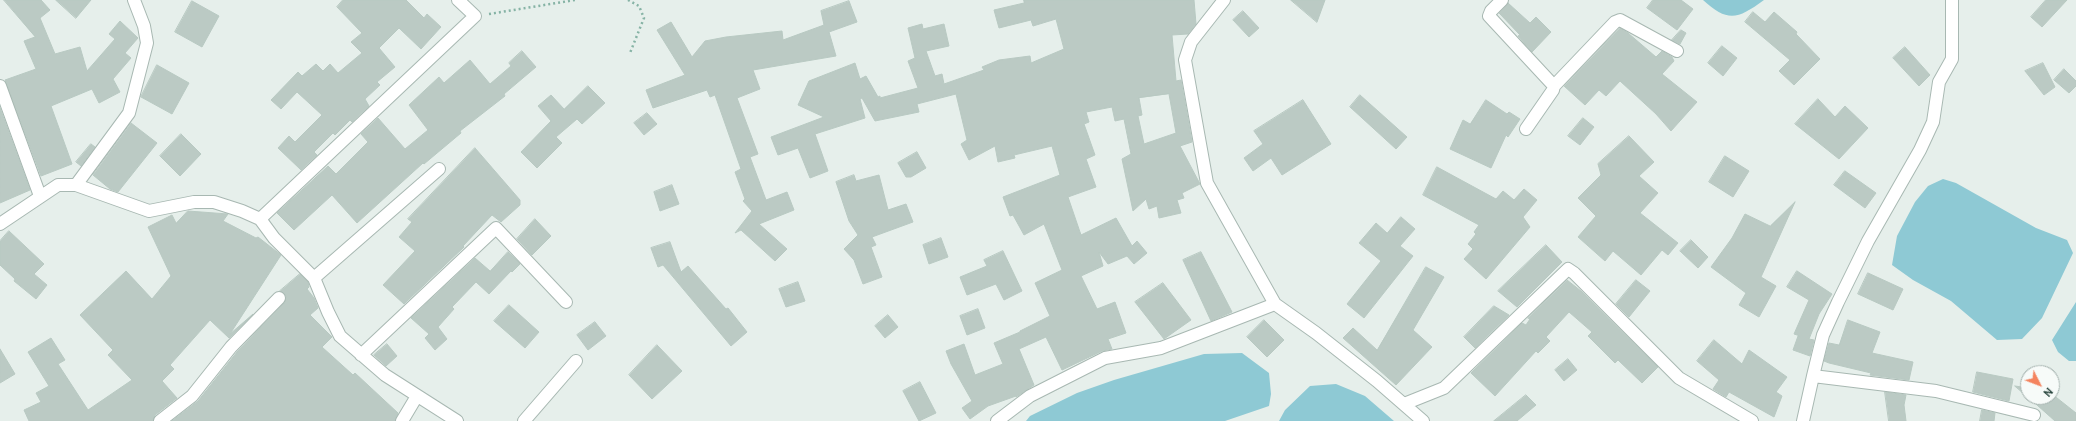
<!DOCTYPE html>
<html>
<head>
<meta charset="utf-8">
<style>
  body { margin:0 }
  #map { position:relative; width:2076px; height:421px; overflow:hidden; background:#e6efeb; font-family:Cabin,sans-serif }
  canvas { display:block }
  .north { position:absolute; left:2020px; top:365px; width:40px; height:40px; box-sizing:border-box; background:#f7fbf9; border:1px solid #a3b1ad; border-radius:50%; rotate:132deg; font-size:11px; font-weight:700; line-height:16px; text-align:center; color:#24423a }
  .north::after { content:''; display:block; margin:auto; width:14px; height:18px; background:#f4845f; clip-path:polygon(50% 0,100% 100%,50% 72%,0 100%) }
</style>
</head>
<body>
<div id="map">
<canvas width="2076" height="421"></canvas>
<div class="north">N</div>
</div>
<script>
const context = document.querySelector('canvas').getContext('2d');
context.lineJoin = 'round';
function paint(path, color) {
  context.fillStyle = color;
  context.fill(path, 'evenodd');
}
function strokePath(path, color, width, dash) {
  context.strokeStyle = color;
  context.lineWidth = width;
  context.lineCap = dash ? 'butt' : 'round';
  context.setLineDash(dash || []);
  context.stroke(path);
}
const water = new Path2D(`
  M1703,0H1764C1738,19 1728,23 1703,0Z
  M1943,179L1956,183L2036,228L2067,240L2073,253L2042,318L2022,339L1997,340L1951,301L1913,280L1892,265L1897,236L1915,202L1928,186Z
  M2076,302V361H2069L2058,352L2052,340Z
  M1242,353L1269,373L1271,394L1269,406L1225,421H1026L1030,416L1077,393L1114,380L1204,354Z
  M1336,384L1365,396L1394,421H1279L1285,410L1310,386Z`);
const building = new Path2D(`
  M4,0H41L50,10L40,18L55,54L80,47L87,71L115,39L109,34L120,21L138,38L125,53L131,58L113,79L120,92L99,103L92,89L51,106L72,164L41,176L5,80L36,69L24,41L35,37Z
  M56,0H91L76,18Z
  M343,0H406L424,18L427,14L441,27L421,49L399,28L379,48L395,67L377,82L380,85L365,99L369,106L352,122L350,120L335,135L333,133L314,152L317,155L301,170L278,148L289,136L295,142L322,115L297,92L281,109L271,100L298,72L302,76L316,64L323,71L330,64L338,73L362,53L351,42L362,33L337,7Z
  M1024,0H1194L1196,24L1188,34L1172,35L1176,81L1181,80L1192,142L1180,146L1200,184L1182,193L1184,198L1177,200L1181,213L1159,218L1157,206L1149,209L1146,199L1133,211L1122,159L1131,154L1124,119L1115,121L1112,107L1086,112L1089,122L1084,124L1095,155L1086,159L1096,187L1068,197L1081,235L1116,218L1132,246L1137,241L1147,253L1134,264L1127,256L1108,264L1099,252L1103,266L1081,276L1097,309L1115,302L1126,333L1108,339L1112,349L1102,351L1062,370L1046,337L1019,349L1034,385L1016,397V396L988,406L970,419L962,408L972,401L951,364L946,351L964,344L975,375L1003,364L994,343L1020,332V331L1050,316L1035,283L1062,270L1044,224L1024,235L1013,215L1010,216L1003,197L1060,175L1052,146L1014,155L1015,158L998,162L995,146L969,160L961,144L967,140L956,94L917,104L919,112L875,121L862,98L860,99L865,118L815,134L828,171L810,178L798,148L778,155L771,137L824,117L798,105L809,81L855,63L860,79L866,76L878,97L880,96V98L918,88L908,61L915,58L908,28L922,24L923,29L944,24L949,46L926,51L935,76L942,74L944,84L984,70L982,67L999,60L1030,56L1031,63L1064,49L1056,19L1033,26L1031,20L999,28L994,10L1024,3ZM1169,94L1176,133L1144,144L1138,116L1142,115L1139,98Z
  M1291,0H1325L1317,22Z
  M1653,0H1681L1693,9L1677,30L1647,8Z
  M2046,0H2067L2042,27L2031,17Z
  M192,1L219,16L202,47L175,32Z
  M849,1L857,22L829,32L836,56L753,70L760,89L737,98L758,154L750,157L766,200L787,192L794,210L759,224L787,249L775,261L741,230L735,233L752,211L743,201L745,199L735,172L741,169L715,95L710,97L707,90L653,108L646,90L685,75L657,30L671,22L692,57L705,41L726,37L782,31L783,40L824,25L821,11Z
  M1508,3L1530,23L1536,17L1551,32L1532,52L1518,36L1520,35L1499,13Z
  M1243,11L1259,28L1249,37L1233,20Z
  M1753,12L1765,22L1774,12L1797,32L1796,34L1820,59L1794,85L1779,71L1790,60L1745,22Z
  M1620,28L1628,33L1656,57L1662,51L1672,57L1674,61L1662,74L1697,102L1671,131L1656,114L1620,81L1606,96L1599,90L1585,105L1564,86Z
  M1681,30L1686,33L1680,44L1672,40Z
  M1722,46L1737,58L1723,76L1708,63Z
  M1905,47L1930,75L1919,86L1893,58Z
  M522,51L536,67L504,94L505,96L460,131L461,133L424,164L423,163L357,223L332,195L294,230L277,213L328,166L336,174L368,142L361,134L378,118L405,149L428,130L409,105L439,77L444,83L470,60L490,84L511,66L509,63Z
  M2043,63L2055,87L2044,95L2025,71Z
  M157,65L189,83L172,114L141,97Z
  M2064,69L2076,81V86L2069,93L2054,80Z
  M588,86L605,103L582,124L577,119L556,137L562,143L537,168L521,152L551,121L538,106L551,95L564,109Z
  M1360,95L1407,137L1396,149L1350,107Z
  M1818,99L1835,117L1845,106L1868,128L1839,159L1795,124Z
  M1303,100L1331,144L1282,175L1271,158L1253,171L1244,158L1263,144L1254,131Z
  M1486,100L1507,114L1509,112L1520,119L1508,137L1506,135L1491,168L1450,149L1463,120L1470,124Z
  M0,108L30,190L0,203Z
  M647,113L657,124L644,135L634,123Z
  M1583,118L1594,127L1580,145L1568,136Z
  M131,123L157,143L118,192L110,189L93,175Z
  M181,134L201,154L180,176L160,156Z
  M1629,136L1654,162L1639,176L1658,193L1640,213L1678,243L1668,255L1662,250L1641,275L1613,251L1605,261L1578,237L1596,216L1578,198L1601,175L1598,164Z
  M91,144L95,147L81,166L76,162Z
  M475,148L520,200V205L501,222L492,215L463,246L464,247L404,304L383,285L415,251L399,237L412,222L408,219Z
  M917,152L926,168L911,177H906L898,163Z
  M1725,156L1749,171L1733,197L1709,182Z
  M1437,167L1496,199L1503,191L1514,200L1524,189L1537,200L1523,217L1530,227L1486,279L1464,259L1473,249L1468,244L1476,234L1474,232L1479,225L1423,195Z
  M1845,171L1876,193L1865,208L1834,185Z
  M854,175L856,181L879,175L888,210L906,204L913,222L872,237L876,245L871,247L882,277L863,284L854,260L844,249L858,235L849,221L836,182Z
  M672,185L679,204L660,211L654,192Z
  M1795,202L1761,277L1776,286L1759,317L1739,305L1746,293L1711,267L1732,238L1745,214L1770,226Z
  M188,211L228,214L223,221L256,238L258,237L281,255L230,334L253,314L229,338L210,320L170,365L174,369L162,381L177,398L155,415L153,421H29L24,410L41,402L36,393L49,386L28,352L51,338L65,360L58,364L88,410L132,380L108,355L113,350L80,315L126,271L152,299L171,276L148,227L172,215L176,223Z
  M1401,217L1415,229L1400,246L1413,256L1364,318L1347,304L1381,261L1359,243L1376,223L1387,233Z
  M535,219L551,236L532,255L517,239Z
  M9,231L44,264L34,274L47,285L36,299L14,281L15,279L0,265V241Z
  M941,238L948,257L929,264L923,245Z
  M1691,240L1708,257L1698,268L1680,251Z
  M670,242L681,272L688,266L726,309L728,308L747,332L731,346L663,265L658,267L651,248Z
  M1546,245L1562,262L1517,307L1498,291Z
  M1003,251L1022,291L1004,300L996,284L967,295L960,277L987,266L984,260Z
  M508,252L520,264L512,272L511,271L489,294L476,282L452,307L454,309L438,327L447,339L435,350L425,338L429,334L411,318L475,258L490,271Z
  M1201,252L1232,312L1211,321L1183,260Z
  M1426,267L1444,277L1413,330L1432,347L1396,385L1343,338L1353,328L1377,350Z
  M1797,271L1832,294L1819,314L1809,339L1814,340L1810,356L1793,350L1798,336H1800L1794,334L1809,300L1787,287Z
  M1868,273L1903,289L1893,310L1858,294Z
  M300,274L308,282L309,287L307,289L314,298L318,308L310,315L332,337L322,347L353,375L355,373L398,413L395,421H172L198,401L237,352L284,303L286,296L280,291Z
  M1567,280L1581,291L1658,367L1642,383L1618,360L1615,363L1588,336L1592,332L1569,312L1546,337L1550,341L1538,353L1536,351L1495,396L1471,373L1522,323L1526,325L1530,319L1528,318Z
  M1636,280L1650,291L1629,317L1616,304Z
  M798,282L805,301L786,307L779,289Z
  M1163,283L1191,320L1164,339L1135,302Z
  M509,305L539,332L525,348L494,321Z
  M1494,306L1509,315L1475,348L1464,337Z
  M978,309L985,328L967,335L960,316Z
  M888,315L898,327L885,338L875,326Z
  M1264,320L1284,340L1267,357L1247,337Z
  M1848,320L1880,332L1872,353L1913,362L1909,380L1870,375L1871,373L1829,363L1824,361L1829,343L1839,345Z
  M595,322L606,336L588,350L577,335Z
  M1714,340L1742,364L1749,350L1787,377L1776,392L1782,396L1774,417L1729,392L1726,397L1713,389L1719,380L1697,361Z
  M387,344L397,356L386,366L374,355Z
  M657,345L682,371L652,399L629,375Z
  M0,349L15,374L0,383Z
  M1568,359L1577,370L1564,381L1555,370Z
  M1977,372L2013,379L2009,401L1973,392Z
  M920,382L936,413L919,421L903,391Z
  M2015,386L2028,388V397Z
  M1885,392L1906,395L1904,405L1906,421H1889Z
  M2052,394L2076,413V421H2055L2028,397H2052Z
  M1526,395L1536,405L1517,421H1494Z
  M1982,410L1995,413L1994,421H1980Z`);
const path = new Path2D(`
  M628,0L639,6L644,18L630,53
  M489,14L575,0`);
const minor = new Path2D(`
  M1224,0L1191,42L1185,60L1207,183L1275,304
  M1502,0L1491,11L1489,16L1554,86L1553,90L1526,129
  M0,86L40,196
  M1554,86L1615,22L1620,20L1677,51
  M76,185L129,113L147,43L144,26L134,0
  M260,219L475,16L458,0
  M0,224L58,185H76L149,211L194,202H214L242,211L260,219L274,238L314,278L328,312L340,336L385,375L457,421
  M314,278L439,169
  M361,355L496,228L566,302
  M1813,376L1823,335L1838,302L1868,241L1920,150L1933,122L1939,82L1952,59V0
  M1404,404L1444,388L1568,269L1574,273L1679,378L1752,421
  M160,421L192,396L231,347L279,298
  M402,421L417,396
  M524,421L576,361
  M997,421L1030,396L1105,358L1161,348L1275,304L1316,333L1377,381L1423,421
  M1803,421L1813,376L1936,391L2034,415`);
paint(water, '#8ec9d4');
paint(building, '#bbcac4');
strokePath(building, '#b8c9c2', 1);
strokePath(minor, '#a8b8b2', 14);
strokePath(path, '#86b3a5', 2.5, [2, 3]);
strokePath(minor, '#fff', 12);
</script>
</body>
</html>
